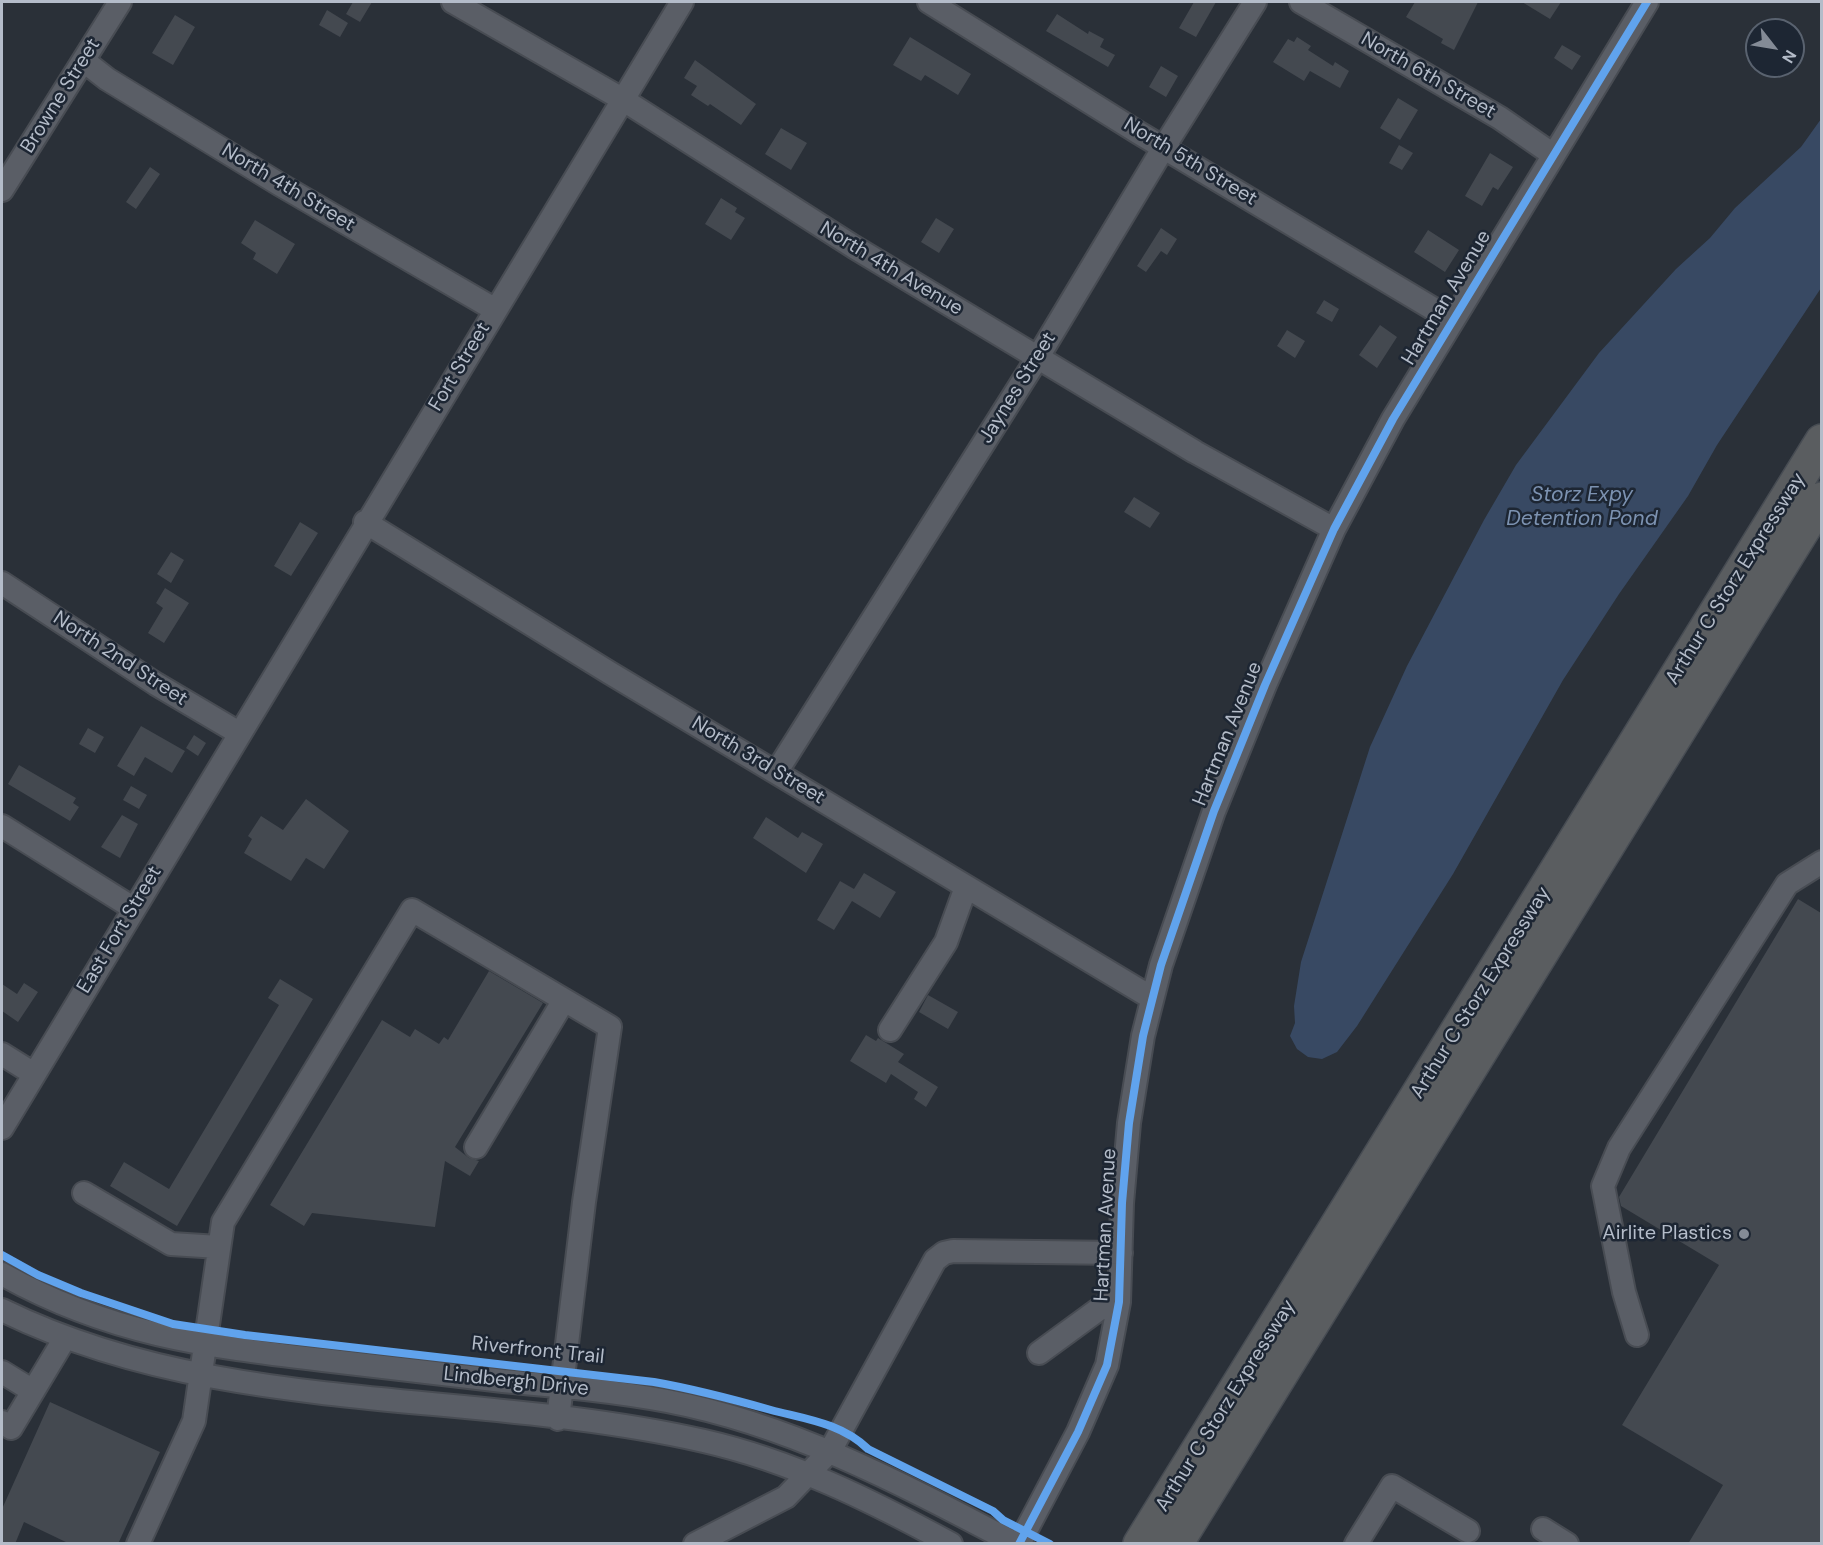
<!DOCTYPE html>
<html>
<head>
<meta charset="utf-8">
<style>
  body { margin:0 }
  #map { position:relative; width:1823px; height:1545px; overflow:hidden; background:#2a3038; font-family:"DM Sans",sans-serif }
  canvas { display:block }
  .frame { position:absolute; inset:0; border:3px solid #b4bcc9; pointer-events:none }
  .north { position:absolute; left:1745px; top:18px; width:60px; height:60px; box-sizing:border-box; background:#1d2633; border:2px solid #59626f; border-radius:50%; rotate:121deg; font-size:16px; font-weight:700; line-height:24px; text-align:center; color:#b4bcc9 }
  .north::after { content:''; display:block; margin:auto; width:21px; height:27px; background:#848b96; clip-path:polygon(50% 0,100% 100%,50% 72%,0 100%) }
</style>
</head>
<body>
<div id="map">
<canvas width="1823" height="1545"></canvas>
<div class="frame"></div>
<div class="north">N</div>
</div>
<script>
const context = document.querySelector('canvas').getContext('2d');
context.lineJoin = 'round';
function paint(path, color) {
  context.fillStyle = color;
  context.fill(path, 'evenodd');
}
function strokePath(path, color, width, dash) {
  context.strokeStyle = color;
  context.lineWidth = width;
  context.lineCap = dash ? 'butt' : 'round';
  context.setLineDash(dash || []);
  context.stroke(path);
}
function write(font, color, halo, rows, align = 'center') {
  context.font = font + ' "DM Sans",sans-serif';
  context.lineWidth = 5;
  context.setLineDash([]);
  context.textBaseline = 'middle';
  context.strokeStyle = halo;
  context.fillStyle = color;
  for (const [text, x, y, turn = 0] of rows) {
    context.save();
    context.translate(x, y);
    context.rotate((+turn || 0) * Math.PI / 180);
    context.textAlign = isNaN(turn) ? turn : align;
    if (halo) context.strokeText(text, 0, 0);
    context.fillText(text, 0, 0);
    context.restore();
  }
}
const water = new Path2D(`
  M1821,119V288L1717,445L1688,496L1619,594L1563,680L1453,874L1357,1026L1337,1052L1322,1059L1308,1057L1297,1049L1290,1036L1295,1023L1294,1006L1301,962L1370,747L1407,666L1484,520L1516,465L1599,353L1676,269L1710,238L1735,208L1801,147Z`);
const building = new Path2D(`
  M353,2H372L360,22L346,14Z
  M1194,2H1216L1196,37L1179,28Z
  M1415,2H1478L1454,50L1441,43L1443,39L1406,17Z
  M1522,2H1561L1550,19Z
  M327,10L348,23L340,37L319,25Z
  M1057,14L1088,34L1089,31L1104,39L1100,47L1115,55L1108,67L1046,31Z
  M175,15L195,27L173,65L152,53Z
  M910,37L971,74L958,95L925,75L921,81L893,65Z
  M1297,37L1311,46L1308,50L1333,66L1335,62L1349,71L1340,88L1310,71L1304,81L1273,62L1288,39L1294,42Z
  M1562,45L1581,56L1572,70L1554,58Z
  M695,60L756,104L741,125L710,104L708,106L691,95L697,86L684,78Z
  M1161,66L1178,76L1166,97L1149,87Z
  M1398,98L1418,110L1400,140L1380,128Z
  M781,128L807,143L791,170L765,154Z
  M1399,145L1413,153L1402,170L1389,163Z
  M1490,153L1513,167L1498,190L1493,187L1482,206L1465,196Z
  M150,167L160,174L136,209L126,202Z
  M721,198L737,208L735,212L745,218L731,240L705,224Z
  M936,218L954,229L939,253L921,242Z
  M255,220L295,244L277,274L253,259L256,253L241,243Z
  M1161,228L1177,239L1167,255L1161,251L1146,272L1137,266Z
  M1428,230L1459,250L1445,272L1414,252Z
  M1324,300L1339,309L1332,322L1316,313Z
  M1380,325L1397,337L1377,368L1359,355Z
  M1287,330L1305,341L1295,358L1277,346Z
  M1134,497L1160,513L1150,528L1124,512Z
  M300,522L318,533L291,576L274,566Z
  M171,552L184,560L171,583L157,574Z
  M165,588L189,603L164,643L148,633L163,608L156,603Z
  M141,726L185,751L172,773L145,757L134,776L117,766Z
  M88,728L104,737L95,753L79,744Z
  M194,735L206,743L198,756L186,748Z
  M19,765L76,798L73,803L79,807L70,821L8,784Z
  M131,786L147,795L139,809L123,800Z
  M306,799L349,831L324,869L306,858L291,881L244,853L252,839L248,836L261,816L283,830Z
  M122,815L138,824L120,858L101,847Z
  M766,817L798,838L802,832L823,844L806,873L753,838Z
  M864,873L896,892L880,918L852,901L834,930L817,920L840,881L854,889Z
  M1798,899L1821,913V1544H1688L1723,1485L1622,1425L1719,1265L1621,1206L1619,1197Z
  M489,971L543,1003L455,1147L469,1158L479,1161L470,1176L445,1161L435,1227L312,1213L304,1226L270,1205L382,1020L410,1037L415,1029L439,1044L444,1037L448,1040Z
  M280,979L313,999L177,1226L110,1186L124,1162L169,1189L279,1005L268,998Z
  M24,983L38,992L18,1022L2,1011V984L17,994Z
  M928,995L958,1012L948,1029L919,1012Z
  M866,1035L876,1041L878,1038L904,1054L898,1062L938,1087L926,1107L914,1099L918,1092L891,1074L886,1083L850,1061Z
  M50,1402L160,1452L118,1544H70L24,1522L15,1544H2V1509Z`);
const minor = new Path2D(`
  M453,2L622,99L854,247L1195,452L1334,529
  M929,2L1139,133L1452,320
  M1301,2L1500,118L1552,154
  M84,61L107,79L279,184L494,309
  M2,190L120,2
  M365,522L610,673L1152,998
  M2,583L156,684L239,733
  M777,771L1038,357L1164,147L1255,2
  M2,826L133,908
  M890,1030L946,942L966,887
  M2,1054L34,1074
  M2,1128L682,2
  M476,1147L564,1000
  M84,1193L171,1244L219,1247
  M2,1274C109,1334 204,1346 323,1360C383,1367 443,1374 503,1381C558,1386 613,1391 667,1401C793,1425 904,1485 1016,1544
  M2,1310C220,1417 472,1388 704,1441C792,1461 872,1501 951,1544
  M1637,1335L1624,1292L1603,1186L1619,1148L1787,884L1822,862
  M1039,1353L1106,1304L1119,1302
  M2,1372L33,1391
  M2,1422L11,1428L65,1338
  M1543,1529L1567,1544
  M138,1544L194,1421L223,1222L412,910L610,1027L584,1202L558,1419
  M695,1544L786,1497L830,1451L935,1260L944,1253L953,1251L1121,1253
  M1019,1544L1078,1432L1107,1365L1119,1302L1122,1203L1129,1123L1143,1036L1161,965L1214,811L1265,685L1334,529L1393,419L1647,2
  M1356,1544L1392,1486L1468,1531`);
const highway = new Path2D(`
  M1140,1544L1822,441
  M1176,1544L1822,499`);
const cycleway = new Path2D(`
  M2,1255L38,1275L81,1293L173,1324L245,1335L654,1382C694,1389 732,1399 771,1410C805,1419 841,1423 868,1449L993,1511L1003,1520L1050,1544
  M1019,1544L1078,1432L1107,1365L1119,1302L1122,1203L1129,1123L1143,1036L1161,965L1214,811L1265,685L1334,529L1393,419L1647,2`);
const markers = [
  [1744,1234,6,"#848b96"]
];
const streetNames = [
  ["North 6th Street",1428,76,30],
  ["Browne Street",61,96,-58],
  ["North 5th Street",1190,162,31],
  ["North 4th Street",288,188,31],
  ["North 4th Avenue",891,269,31],
  ["Hartman Avenue",1447,298,-59],
  ["Fort Street",460,367,-59],
  ["Jaynes Street",1018,388,-58],
  ["Arthur C Storz Expressway",1736,579,-58],
  ["North 2nd Street",120,659,33],
  ["Hartman Avenue",1228,734,-68],
  ["North 3rd Street",758,761,31],
  ["East Fort Street",120,930,-59],
  ["Arthur C Storz Expressway",1481,993,-58],
  ["Hartman Avenue",1106,1225,-87],
  ["Riverfront Trail",538,1351,6],
  ["Lindbergh Drive",516,1382,6],
  ["Arthur C Storz Expressway",1226,1406,-58]
];
const poiNames = [
  ["Airlite Plastics",1732,1234]
];
const waterNames = [
  ["Storz Expy",1582,495],
  ["Detention Pond",1582,519]
];
paint(water, '#384963');
paint(building, '#444950');
strokePath(minor, '#484c53', 26);
strokePath(highway, '#474c53', 36);
strokePath(minor, '#5a5e66', 22);
strokePath(highway, '#5a5d60', 33);
strokePath(cycleway, '#60a3ed', 8);
for (const [x, y, r, color] of markers) {
  const dot = new Path2D();
  dot.arc(x, y, r, 0, 2 * Math.PI);
  context.fillStyle = color;
  context.fill(dot);
  strokePath(dot, '#1d2633', 2);
}
write('20px', '#b4bcc9', '#1d2633', streetNames);
write('20px', '#b4bcc9', '#1d2633', poiNames, 'right');
write('italic 21px', '#7c92b1', '#1d2633', waterNames);
</script>
</body>
</html>
